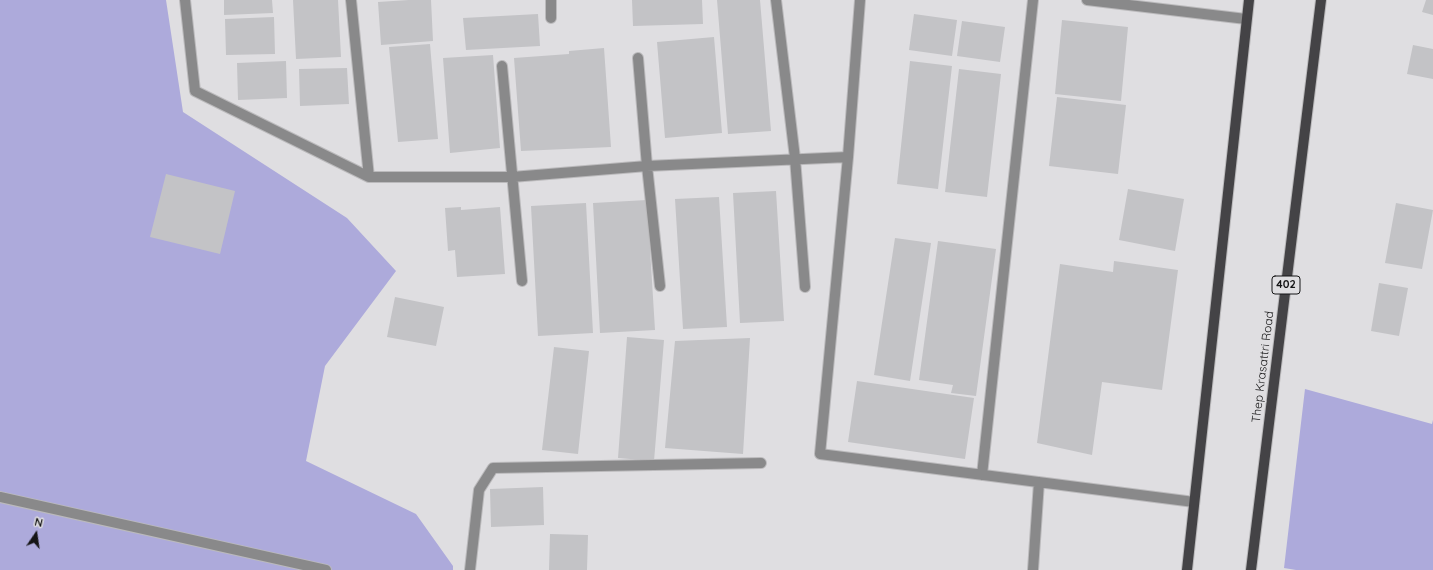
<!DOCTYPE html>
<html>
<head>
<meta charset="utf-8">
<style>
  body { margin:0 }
  #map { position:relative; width:1433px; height:570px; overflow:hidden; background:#dfdee1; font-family:Quicksand,sans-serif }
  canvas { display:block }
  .north { position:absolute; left:16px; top:514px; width:40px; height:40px; -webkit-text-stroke:3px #dfdee1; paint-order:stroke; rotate:13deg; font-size:11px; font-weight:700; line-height:16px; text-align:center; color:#151516 }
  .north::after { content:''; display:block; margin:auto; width:14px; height:18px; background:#151516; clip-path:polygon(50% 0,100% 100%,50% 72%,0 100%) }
</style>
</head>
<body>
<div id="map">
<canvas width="1433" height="570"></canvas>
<div class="north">N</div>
</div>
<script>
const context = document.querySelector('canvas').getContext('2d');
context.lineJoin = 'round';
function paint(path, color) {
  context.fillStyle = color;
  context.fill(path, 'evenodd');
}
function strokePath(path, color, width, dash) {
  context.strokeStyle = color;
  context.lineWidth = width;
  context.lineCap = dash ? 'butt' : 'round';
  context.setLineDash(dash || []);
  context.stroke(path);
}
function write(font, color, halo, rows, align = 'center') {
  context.font = font + ' Quicksand,sans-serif';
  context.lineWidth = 3;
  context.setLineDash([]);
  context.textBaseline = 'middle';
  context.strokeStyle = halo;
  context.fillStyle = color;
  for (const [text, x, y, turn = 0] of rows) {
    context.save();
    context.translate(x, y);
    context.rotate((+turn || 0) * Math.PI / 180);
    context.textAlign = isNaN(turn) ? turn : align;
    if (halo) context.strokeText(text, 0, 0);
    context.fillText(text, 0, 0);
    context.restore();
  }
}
const green = new Path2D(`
  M0,0H166L183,112L347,218L396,271L325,366L306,461L416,514L453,566V570H0Z
  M1305,389L1432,424L1433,420V570H1296L1284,568Z`);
const building = new Path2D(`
  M224,0H272L273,13L224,15Z
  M293,0H338L341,57L296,59Z
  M409,0H431L433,41L381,45L378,2Z
  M632,0H702L703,24L633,26Z
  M717,0H760L771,131L728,134Z
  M1426,0H1433V15L1422,12Z
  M538,14L540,46L466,50L463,18Z
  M914,14L957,20L952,56L909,50Z
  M274,17L275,54L226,55L225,19Z
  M1062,20L1128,27L1121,101L1055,94Z
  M962,21L1005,27L1000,62L957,56Z
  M714,37L722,133L665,138L657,42Z
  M430,44L438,139L398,142L389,47Z
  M1413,45L1433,49V79L1407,74Z
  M604,48L611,147L521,151L514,58L569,54V51Z
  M493,55L500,148L450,153L443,58Z
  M286,61L287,98L238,100L237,63Z
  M910,61L952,66L938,189L897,184Z
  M347,68L349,104L300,106L299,69Z
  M959,69L1001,74L987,197L945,192Z
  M1057,97L1126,105L1118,174L1049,166Z
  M166,174L235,191L220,254L150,237Z
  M1128,189L1184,199L1175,251L1119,240Z
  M776,191L784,321L740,323L733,193Z
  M719,197L727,327L683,329L675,199Z
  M647,200L655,330L600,333L593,203Z
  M586,203L593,333L538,336L531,206Z
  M1396,203L1433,210L1422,269L1385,263Z
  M461,207V210L500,207L505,274L457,277L455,250L448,251L445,208Z
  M895,238L931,243L910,381L874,375Z
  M938,241L996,249L976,396L951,393L953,385L919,380Z
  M1114,261L1178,270L1162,390L1102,382L1092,455L1037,443L1060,264L1113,272Z
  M1379,283L1408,288L1399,336L1371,331Z
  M395,297L444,307L436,346L387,337Z
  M627,337L664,340L654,461L618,458Z
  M750,338L743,454L665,448L675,341Z
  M554,347L589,351L578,454L542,450Z
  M857,381L974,398L965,459L848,442Z
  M543,487L544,525L491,527L490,489Z
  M550,534L588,535L587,570H549Z`);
const street = new Path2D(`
  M185,0L195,91L369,177H512L647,166L848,157
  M351,0L369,177
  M776,0L795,158L805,287
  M860,0L848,157L820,454L1194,502
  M1087,0L1246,19
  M551,18V0
  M638,58L647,166L660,286
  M502,66L522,281
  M982,475L1033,0
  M0,497L326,570
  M470,570L479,490L493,468L761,463
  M1033,570L1039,482`);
const primary = new Path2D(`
  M1187,570L1249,0
  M1251,570L1321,0`);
const shields = [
  [1286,285,28]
];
const shieldNames = [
  ["402",1286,285]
];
const streetNames = [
  ["Thep Krasattri Road",1263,367,-83]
];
paint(green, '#adaadb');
paint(building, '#c3c3c6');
strokePath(street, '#bbbabc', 12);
strokePath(primary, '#bbbabc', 12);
strokePath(street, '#89898a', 10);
strokePath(primary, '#444346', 10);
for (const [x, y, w] of shields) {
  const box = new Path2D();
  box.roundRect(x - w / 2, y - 9, w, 18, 3);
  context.fillStyle = '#dfdee1';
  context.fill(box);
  strokePath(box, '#151516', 1);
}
write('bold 11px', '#151516', null, shieldNames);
write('12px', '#151516', '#dfdee1', streetNames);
</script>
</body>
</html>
